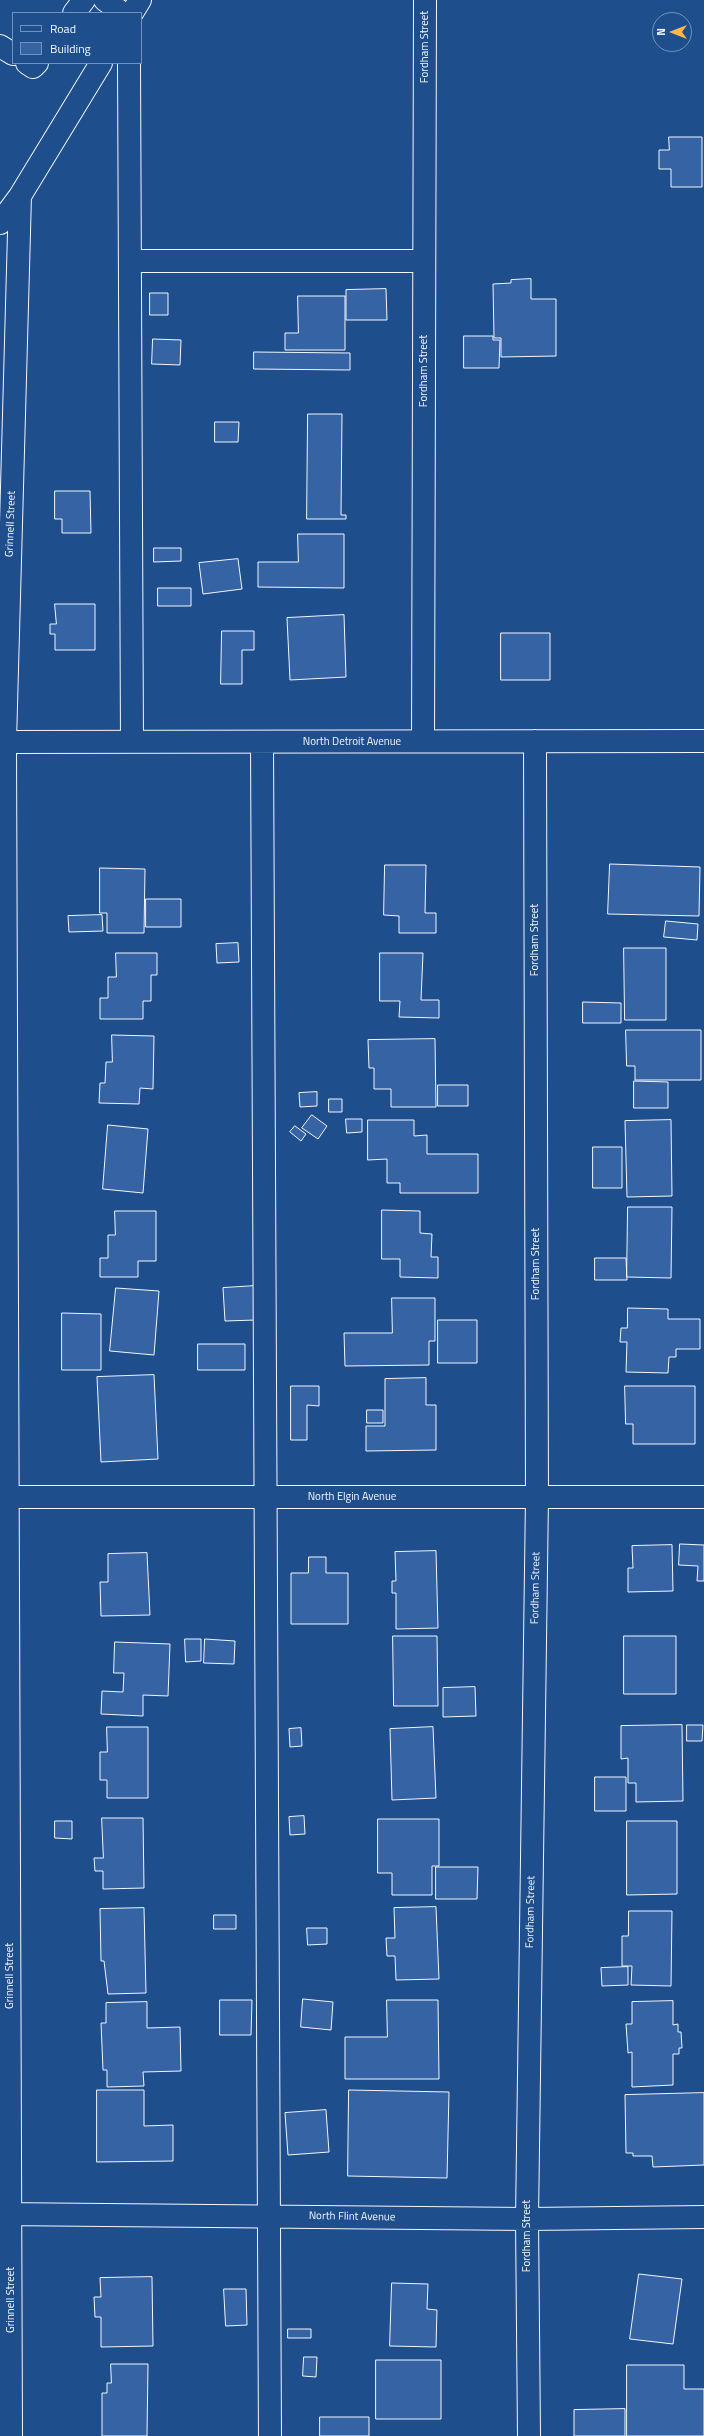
<!DOCTYPE html>
<html>
<head>
<meta charset="utf-8">
<style>
  body { margin:0 }
  #map { position:relative; width:704px; height:2436px; overflow:hidden; background:#1f4e8c; font-family:"Titillium Web",sans-serif }
  canvas { display:block }
  .legend { position:absolute; left:12px; top:12px; width:130px; height:52px; box-sizing:border-box; background:#1f4e8c; border:1px solid #7391ba; margin:0; padding:5px 7px; list-style:none; font-size:12px; color:#f2f6ff }
  .legend li { display:flex; align-items:center; gap:8px; height:20px }
  .legend b { width:20px; border:1px solid #7391ba }
  .north { position:absolute; left:652px; top:12px; width:40px; height:40px; box-sizing:border-box; background:#1f4e8c; border:1px solid #7391ba; border-radius:50%; rotate:270deg; font-size:11px; font-weight:700; line-height:16px; text-align:center; color:#f2f6ff }
  .north::after { content:''; display:block; margin:auto; width:14px; height:18px; background:#ffb74d; clip-path:polygon(50% 0,100% 100%,50% 72%,0 100%) }
</style>
</head>
<body>
<div id="map">
<canvas width="704" height="2436"></canvas>
<ul class="legend">
<li><b style="height:5px;background:#1f4e8c"></b>Road</li>
<li><b style="height:11px;background:#3563a3"></b>Building</li>
</ul>
<div class="north">N</div>
</div>
<script>
const context = document.querySelector('canvas').getContext('2d');
context.lineJoin = 'round';
function paint(path, color) {
  context.fillStyle = color;
  context.fill(path, 'evenodd');
}
function strokePath(path, color, width, dash) {
  context.strokeStyle = color;
  context.lineWidth = width;
  context.lineCap = dash ? 'butt' : 'round';
  context.setLineDash(dash || []);
  context.stroke(path);
}
function write(font, color, halo, rows, align = 'center') {
  context.font = font + ' "Titillium Web",sans-serif';
  context.lineWidth = 3;
  context.setLineDash([]);
  context.textBaseline = 'middle';
  context.strokeStyle = halo;
  context.fillStyle = color;
  for (const [text, x, y, turn = 0] of rows) {
    context.save();
    context.translate(x, y);
    context.rotate((+turn || 0) * Math.PI / 180);
    context.textAlign = isNaN(turn) ? turn : align;
    if (halo) context.strokeText(text, 0, 0);
    context.fillText(text, 0, 0);
    context.restore();
  }
}
const building = new Path2D(`
  M669,137H702V187H671V169H659V150H669Z
  M531,279V299H556V356L501,357V338H494L493,284L511,283V280Z
  M386,289L387,320H346V290Z
  M150,293H168V315H150Z
  M298,296H345V350H285V333H298Z
  M464,336H493V340H500L499,368H464Z
  M153,339L181,340L180,365L152,364Z
  M254,352L350,353V370L254,369Z
  M308,414H342L341,515H346V519H307Z
  M215,422H239L238,442H215Z
  M55,491H90L91,533H62V519H55Z
  M298,534H344V588L258,587V562H298Z
  M154,548H181V561L154,562Z
  M238,559L242,589L203,594L199,563Z
  M158,588H191V606H158Z
  M55,604H95V650H55V634H50V624H56Z
  M344,615L346,677L290,680L287,618Z
  M222,631H254V650H242V684H221Z
  M501,633H550V680H501Z
  M610,864L700,867L699,916L608,914Z
  M385,865H426L425,913H436V933H399V916L384,915Z
  M100,868L145,869L144,933H107V913H100Z
  M146,899H181V927H146Z
  M102,915L103,931L69,932L68,916Z
  M666,921L698,924L697,940L664,937Z
  M238,943L239,962L217,963L216,944Z
  M624,948H666V1020H625Z
  M116,953H157V975H151V1001H143V1019H100V998H108V977H116Z
  M380,953H423L421,1000H439V1018L399,1017L400,1001H380Z
  M583,1002L621,1003V1023H583Z
  M626,1030H701V1080H635V1066H627Z
  M112,1035L154,1036L153,1089L140,1088L139,1104L99,1103L100,1083H105L106,1062H112Z
  M435,1039L436,1107H391V1089H374V1068H369L368,1040Z
  M634,1081L668,1082V1108H634Z
  M438,1085H468V1106H438Z
  M317,1092V1106L300,1107L299,1093Z
  M329,1099H342V1112H329Z
  M312,1115L327,1126L318,1139L302,1128Z
  M346,1119H362V1132L347,1133Z
  M368,1120H414V1136L427,1135V1154H478V1193H400V1183H387V1159L368,1160Z
  M671,1120L672,1196L627,1197L625,1121Z
  M108,1125L148,1129L143,1193L103,1189Z
  M295,1126L306,1134L301,1141L290,1132Z
  M593,1147H622V1188H593Z
  M628,1207H672L671,1278L627,1277Z
  M382,1210L420,1211V1233L432,1234L431,1257H438V1278L400,1277V1259H382Z
  M115,1211H156V1261H138V1277H100V1258H108V1235H115Z
  M595,1258H626L627,1280H595Z
  M255,1286L256,1320L225,1321L223,1288Z
  M116,1288L159,1291L154,1355L110,1351Z
  M392,1298H435V1341H429V1365L345,1366L344,1333H392Z
  M628,1308L668,1309V1319H700V1349H676V1357H669L668,1373L626,1372L627,1342H620L621,1328H627Z
  M62,1313L101,1314V1370H62Z
  M438,1320H477V1363H438Z
  M198,1344H245V1370H198Z
  M154,1375L158,1459L101,1462L97,1377Z
  M426,1378V1405H436V1450L366,1451V1426H385V1379Z
  M291,1386H319V1406L307,1405V1440H291Z
  M625,1386H695V1444H633V1424H626Z
  M367,1410H383V1423H367Z
  M680,1544L704,1545V1581H697L698,1566L679,1565Z
  M672,1545L673,1591L628,1592V1568H633L632,1546Z
  M436,1551L438,1628L396,1629V1593H392V1581H396L395,1552Z
  M147,1553L150,1615L101,1616L100,1582H108V1554Z
  M309,1557H326V1573H348V1624H291V1573H308Z
  M393,1636H437L438,1706H394Z
  M624,1636H676V1694H624Z
  M185,1639H201V1661L186,1662Z
  M205,1639L235,1641L234,1664L204,1663Z
  M115,1642L170,1644L168,1696L143,1695V1716L101,1714L102,1691L123,1692L124,1673H114Z
  M475,1687L476,1716L443,1717V1688Z
  M682,1725L683,1801L636,1802V1783H628V1758L621,1759V1726Z
  M687,1725H703L702,1741H687Z
  M107,1727H148V1798H107V1780H100V1752H107Z
  M433,1727L436,1798L392,1800L390,1729Z
  M301,1728L302,1746L290,1747L289,1729Z
  M595,1777H626V1811H595Z
  M304,1816L305,1834L290,1835L289,1817Z
  M102,1818H143L144,1888L103,1889V1871H95L94,1858H103Z
  M378,1819H439V1866H432V1895H392V1873H378Z
  M55,1821H72V1839L55,1838Z
  M627,1821H677V1894L627,1895Z
  M436,1867H478L477,1899H436Z
  M436,1907L439,1979L396,1980L395,1956H387L386,1938H395L394,1908Z
  M144,1908L146,1993L108,1994L104,1961H101L100,1909Z
  M629,1911H672L671,1986L631,1985L632,1966H622V1936H628Z
  M214,1915H236V1929H214Z
  M307,1928H327V1944L308,1945Z
  M628,1967V1985L602,1986L601,1968Z
  M303,1999L333,2002L331,2030L301,2027Z
  M220,2000H252L251,2035H220Z
  M387,2000H438L439,2079H345V2037H387Z
  M673,2001V2025L678,2024V2032H681L682,2048H679V2054H673V2085L632,2087V2052L628,2053L626,2024H632V2002Z
  M147,2002V2028L180,2027L181,2071L143,2072L144,2086L107,2087V2070H103L101,2023H106V2003Z
  M97,2090H144V2126L173,2125V2161L97,2162Z
  M349,2090L449,2092L447,2178L348,2176Z
  M704,2093V2165L653,2167L652,2156H633V2153H626L625,2095Z
  M326,2110L329,2152L288,2155L285,2113Z
  M639,2274L682,2279L673,2344L630,2339Z
  M152,2277L153,2346L101,2347V2317H95L94,2297H101L100,2278Z
  M392,2283L428,2284L427,2309L437,2310L436,2347L390,2346Z
  M224,2289H246L247,2325L226,2326Z
  M288,2329H311V2338H288Z
  M304,2357H317L316,2377L303,2376Z
  M376,2360H441V2419H376Z
  M111,2364H148L147,2436H102V2393H107V2383H111Z
  M627,2365H684V2389H704V2436H627Z
  M625,2409V2436H574V2410Z
  M320,2417H369V2436H320Z`);
const minor = new Path2D(`
  M105,0L122,13
  M74,13L84,0
  M132,13L140,0
  M0,46L13,54
  M27,63L33,67L37,63
  M129,63L132,742
  M0,223L20,196L101,63
  M130,261H424
  M423,741L425,0
  M0,742L704,741
  M262,742L270,2436
  M0,1497H704
  M0,2214L527,2219L704,2217
  M11,2436L5,742L20,196
  M529,2436L527,2219L537,1497L535,741`);
const streetNames = [
  ["Fordham Street",425,47,-90],
  ["Fordham Street",424,371,-90],
  ["Grinnell Street",11,524,-88],
  ["North Detroit Avenue",352,742],
  ["Fordham Street",535,940,-90],
  ["Fordham Street",536,1264,-90],
  ["North Elgin Avenue",352,1497],
  ["Fordham Street",536,1588,-89],
  ["Fordham Street",531,1912,-89],
  ["Grinnell Street",10,1976,-90],
  ["North Flint Avenue",352,2217,1],
  ["Fordham Street",527,2236,-90],
  ["Grinnell Street",11,2300,-90]
];
paint(building, '#3563a3');
strokePath(building, '#f2f6ff', 1);
strokePath(minor, '#f2f6ff', 24);
strokePath(minor, '#1f4e8c', 22);
write('11px', '#f2f6ff', '#1f4e8c', streetNames);
</script>
</body>
</html>
